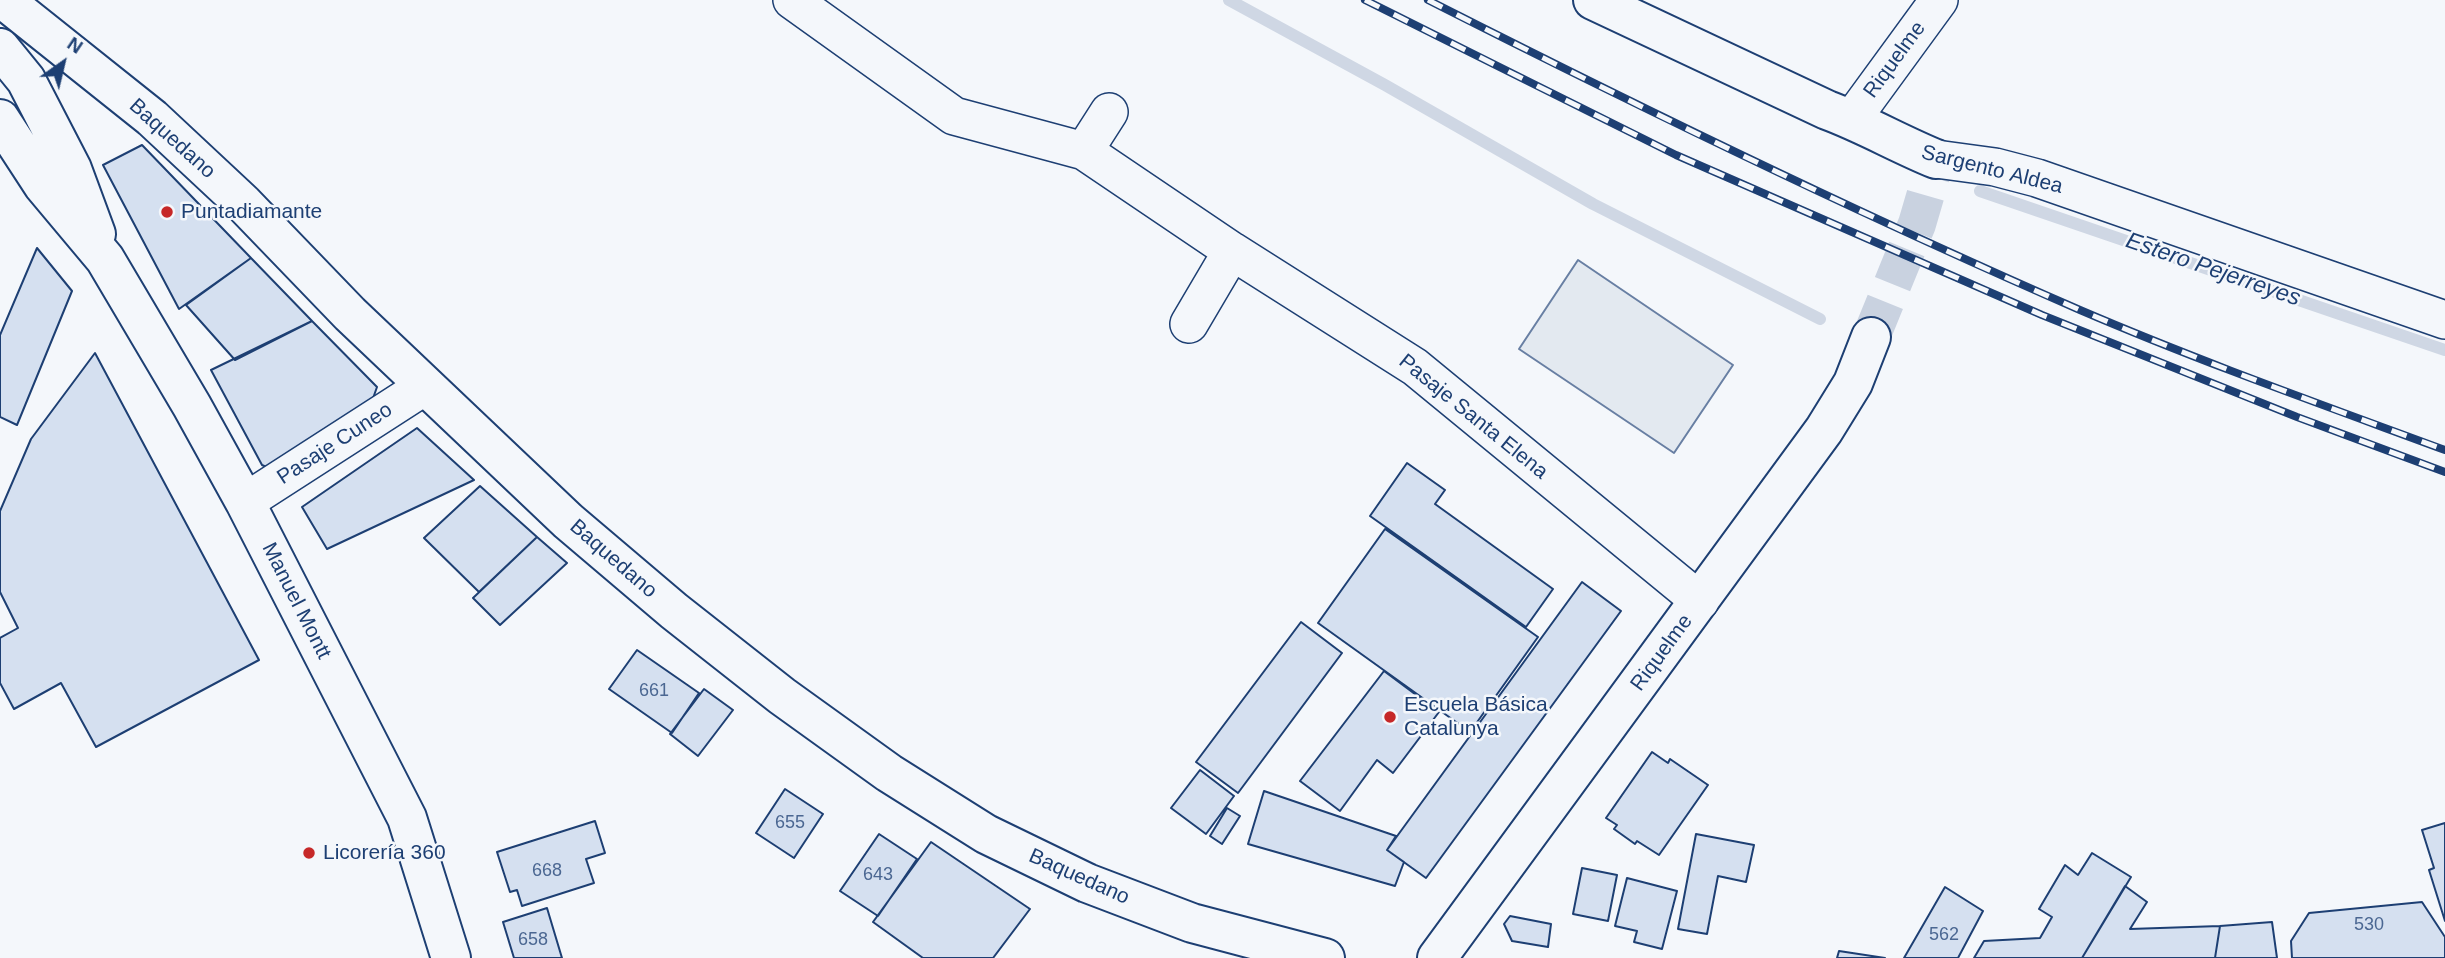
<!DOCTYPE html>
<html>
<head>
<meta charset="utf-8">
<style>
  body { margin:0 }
  #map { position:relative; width:2445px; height:958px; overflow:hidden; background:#f4f7fb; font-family:Helvetica,sans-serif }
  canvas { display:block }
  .north { position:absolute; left:28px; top:28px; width:70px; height:70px; -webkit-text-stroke:5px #f4f7fb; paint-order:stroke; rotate:34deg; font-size:19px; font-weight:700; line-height:28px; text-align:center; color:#1d3f73 }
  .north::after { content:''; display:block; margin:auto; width:24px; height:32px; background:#1d3f73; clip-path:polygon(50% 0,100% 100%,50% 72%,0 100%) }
</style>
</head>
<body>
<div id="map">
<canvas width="2445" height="958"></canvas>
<div class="north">N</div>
</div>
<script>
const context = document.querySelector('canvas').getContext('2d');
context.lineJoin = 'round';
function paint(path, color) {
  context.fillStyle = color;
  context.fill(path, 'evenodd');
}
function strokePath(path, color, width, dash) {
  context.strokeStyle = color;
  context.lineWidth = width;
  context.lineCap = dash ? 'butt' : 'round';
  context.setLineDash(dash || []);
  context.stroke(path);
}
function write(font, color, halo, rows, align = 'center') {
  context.font = font + ' Helvetica,sans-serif';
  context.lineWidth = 5;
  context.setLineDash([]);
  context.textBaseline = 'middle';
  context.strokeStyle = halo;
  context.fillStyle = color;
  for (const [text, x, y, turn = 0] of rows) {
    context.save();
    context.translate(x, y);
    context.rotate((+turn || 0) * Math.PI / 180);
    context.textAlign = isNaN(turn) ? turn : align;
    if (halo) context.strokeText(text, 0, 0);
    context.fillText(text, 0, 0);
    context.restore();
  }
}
const green = new Path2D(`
  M1578,260L1733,365L1674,453L1519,349Z`);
const stream = new Path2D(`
  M1229,0L1385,85L1593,204L1820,319
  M1980,191L2445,350`);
const building = new Path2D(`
  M142,145L251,258L179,309L103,165Z
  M37,248L72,291L17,425L0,417V335Z
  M251,258L312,321L235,360L186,305Z
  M312,321L377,387L371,404L275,471L262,465L211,370Z
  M95,353L259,660L96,747L61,683L14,709L0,683V638L18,628L0,592V511L31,439Z
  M417,428L474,480L327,549L302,507Z
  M1407,463L1445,490L1435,504L1553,589L1526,627L1370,516Z
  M480,486L537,537L479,592L424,538Z
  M1385,529L1538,637L1470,732L1318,623Z
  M537,537L567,563L500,625L473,598Z
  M1582,582L1621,611L1426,878L1387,850Z
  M1301,622L1342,653L1238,793L1196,762Z
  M637,650L699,693L672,733L609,689Z
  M1384,671L1439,712L1393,773L1377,760L1340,811L1300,781Z
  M704,689L733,710L698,756L670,734Z
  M1652,752L1668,763L1670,759L1708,785L1659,855L1637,841L1635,844L1614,829L1617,825L1606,818Z
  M1200,770L1234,796L1206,834L1171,808Z
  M785,789L823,814L794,858L756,833Z
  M1264,791L1396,836L1387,850L1404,862L1395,886L1248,844Z
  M1227,808L1240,816L1222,844L1210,836Z
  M595,821L605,853L586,859L594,883L522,906L517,890L510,892L497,852Z
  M2445,823V921L2429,870L2434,868L2422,830Z
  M879,834L917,859L878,916L840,891Z
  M1696,834L1754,845L1746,882L1718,876L1707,934L1678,929Z
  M931,842L1030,909L993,958H923L873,922Z
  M2092,853L2131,877L2082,958H1974L1984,941L2040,938L2052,917L2039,909L2065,865L2078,875Z
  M1582,868L1617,875L1608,921L1573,914Z
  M1627,878L1677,891L1662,949L1634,942L1637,931L1615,926Z
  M2125,886L2147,902L2130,929L2220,926L2215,958H2082Z
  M1945,887L1983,911L1958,958H1904Z
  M2422,902L2445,937V958H2292L2291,941L2309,913Z
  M547,908L562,958H514L503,922Z
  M1510,916L1551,924L1548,947L1512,941L1504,924Z
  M2272,922L2277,958H2215L2220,926Z
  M1839,951L1885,958H1837Z`);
const secondaryTunnel = new Path2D(`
  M1871,337L1917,224L1936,159`);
const minor = new Path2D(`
  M792,0L954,116L1084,151L1232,251L1415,367L1700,601
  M1852,119L1939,0
  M1084,151L1109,112
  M1936,159L1995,167L2037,178L2445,320
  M1189,324L1232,251
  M245,502L425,386`);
const tertiary = new Path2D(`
  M4,0L152,118L243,203L350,314L568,521L674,611L782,696L889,773L986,834L1087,883L1192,923L1325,958`);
const secondary = new Path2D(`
  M1593,0L1827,110C1865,124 1899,144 1936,159
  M1437,958L1824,430L1853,383L1871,337`);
const primary = new Path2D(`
  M0,48L26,80L72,169L96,234
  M0,119L43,185L105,259L192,406L245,502L407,818L451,958`);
const rail = new Path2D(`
  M1365,0L1676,155L2042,315L2297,417L2445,472
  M1428,0C1643,109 1859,214 2080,310C2199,361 2323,405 2445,450`);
const markers = [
  [167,212,7,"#c62828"],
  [1390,717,7,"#c62828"],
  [309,853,7,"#c62828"]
];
const numberNames = [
  ["661",654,691],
  ["655",790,823],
  ["668",547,871],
  ["643",878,875],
  ["530",2369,925],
  ["562",1944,935],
  ["658",533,940]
];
const streetNames = [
  ["Riquelme",1895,60,-54],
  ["Baquedano",172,139,42],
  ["Sargento Aldea",1992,170,14],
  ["Pasaje Santa Elena",1473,417,39],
  ["Pasaje Cuneo",335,444,-33],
  ["Baquedano",613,559,41],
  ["Manuel Montt",296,601,63],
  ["Riquelme",1662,653,-54],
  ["Baquedano",1079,877,24]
];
const poiNames = [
  ["Puntadiamante",181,212],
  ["Escuela Básica",1404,705],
  ["Catalunya",1404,729],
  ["Licorería 360",323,853]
];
const waterNames = [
  ["Estero Pejerreyes",2213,270,19]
];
paint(green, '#e3e9f0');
strokePath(green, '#687fa3', 2);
strokePath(stream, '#cfd7e4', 12);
paint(building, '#d5e0f0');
strokePath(building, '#1d3f73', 2);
strokePath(secondaryTunnel, '#c9d2e0', 38, [38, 19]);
strokePath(minor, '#1d3f73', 40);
strokePath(tertiary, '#1d3f73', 42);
strokePath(secondary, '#1d3f73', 42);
strokePath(primary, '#1d3f73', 42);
strokePath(minor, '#f4f7fb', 37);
strokePath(tertiary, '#f4f7fb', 38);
strokePath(secondary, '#f4f7fb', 38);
strokePath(primary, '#f4f7fb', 38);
strokePath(rail, '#1d3f73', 8);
strokePath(rail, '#f4f7fb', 5, [16]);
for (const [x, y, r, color] of markers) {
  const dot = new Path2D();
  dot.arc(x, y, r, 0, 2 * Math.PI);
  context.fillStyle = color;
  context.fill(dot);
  strokePath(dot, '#f4f7fb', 2.5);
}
write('18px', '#4b6792', null, numberNames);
write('21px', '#1d3f73', '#f4f7fb', streetNames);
write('21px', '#1d3f73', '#f4f7fb', poiNames, 'left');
write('italic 23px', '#1d3f73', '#f4f7fb', waterNames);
</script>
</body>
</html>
